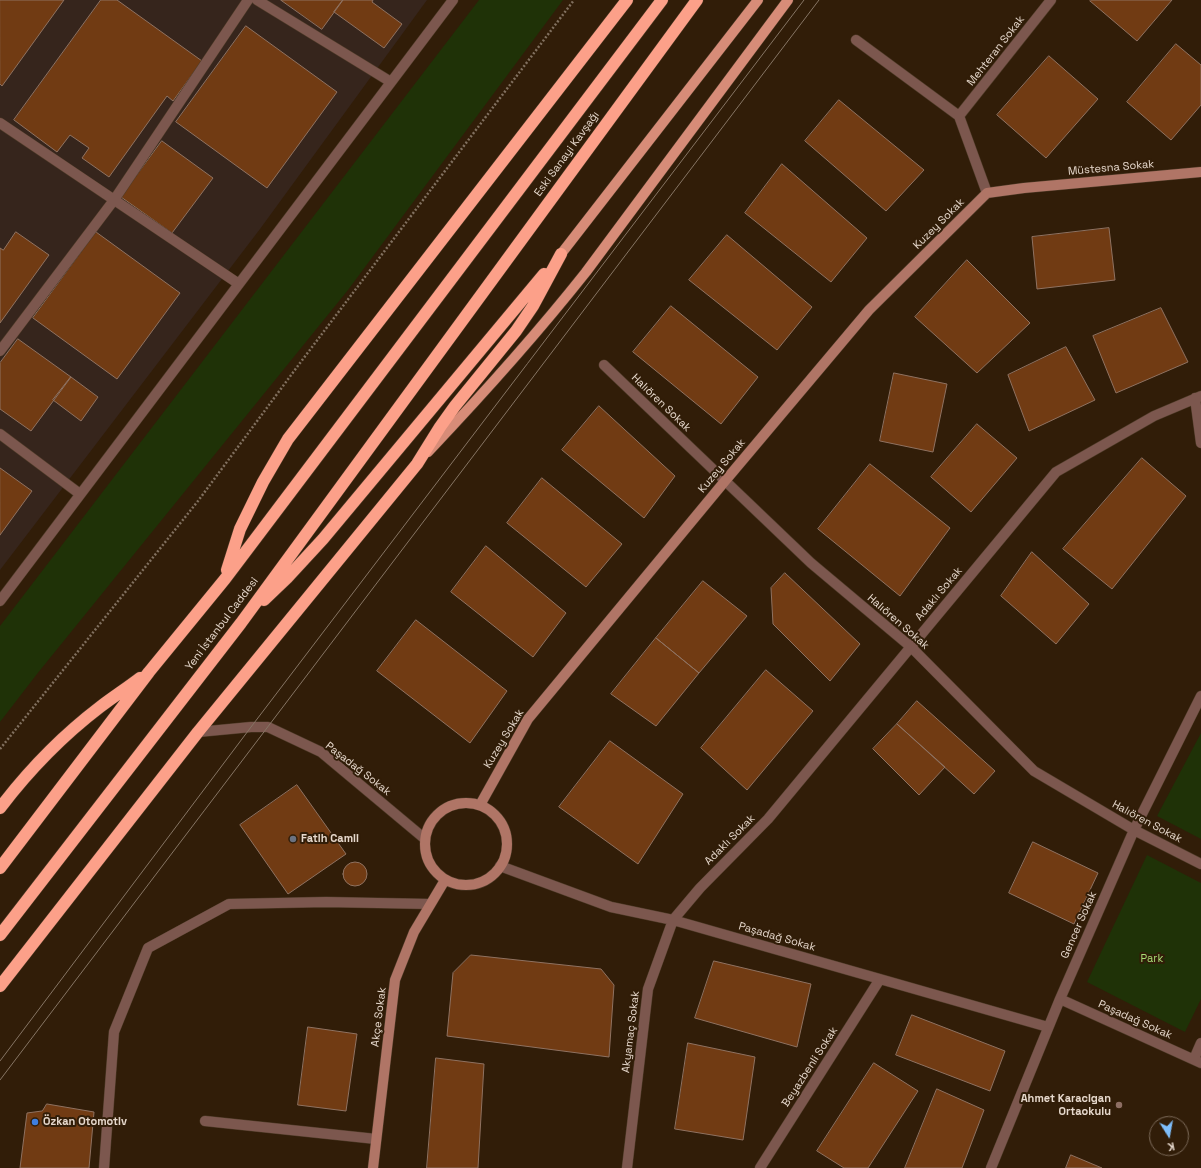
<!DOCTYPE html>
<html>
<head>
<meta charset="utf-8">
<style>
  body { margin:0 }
  #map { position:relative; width:1201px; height:1168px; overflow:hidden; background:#311d08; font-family:"Space Grotesk",sans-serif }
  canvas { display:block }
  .north { position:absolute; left:1149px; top:1116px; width:40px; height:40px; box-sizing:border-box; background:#311d08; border:1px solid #7a6857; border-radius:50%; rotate:169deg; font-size:11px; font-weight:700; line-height:16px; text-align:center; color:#e7d9cd }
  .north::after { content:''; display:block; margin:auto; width:14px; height:18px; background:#7ebdf9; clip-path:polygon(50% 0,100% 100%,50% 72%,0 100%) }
</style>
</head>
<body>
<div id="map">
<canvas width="1201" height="1168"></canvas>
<div class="north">K</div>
</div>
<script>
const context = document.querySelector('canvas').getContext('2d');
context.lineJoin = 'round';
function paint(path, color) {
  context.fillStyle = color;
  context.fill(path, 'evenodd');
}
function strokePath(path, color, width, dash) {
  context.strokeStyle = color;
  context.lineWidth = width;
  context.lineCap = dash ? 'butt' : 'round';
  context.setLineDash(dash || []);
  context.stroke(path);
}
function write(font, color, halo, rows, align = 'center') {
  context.font = font + ' "Space Grotesk",sans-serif';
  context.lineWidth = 4;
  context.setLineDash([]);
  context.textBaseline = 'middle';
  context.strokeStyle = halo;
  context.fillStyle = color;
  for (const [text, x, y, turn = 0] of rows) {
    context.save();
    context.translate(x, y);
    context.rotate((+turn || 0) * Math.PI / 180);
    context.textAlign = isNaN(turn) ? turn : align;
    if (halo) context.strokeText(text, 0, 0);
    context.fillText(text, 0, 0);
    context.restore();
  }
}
const industrial = new Path2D(`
  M0,0H427L260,229L0,570Z`);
const green = new Path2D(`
  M479,0H563L348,290L37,674L0,722V626Z
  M1201,733V839L1157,816Z
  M1147,855L1201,883V999L1185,1032L1087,982Z`);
const building = new Path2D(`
  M0,0H64L2,86L0,84Z
  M101,0H117L202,61L173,101L167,96L109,177L82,158L89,148L70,135L57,152L14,120Z
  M281,0H343L322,29Z
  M343,0H373L372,2L402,24L384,48L334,12Z
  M1091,0H1172L1137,41L1090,1Z
  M246,26L337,92L267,188L176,122Z
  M1176,44L1201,65V105L1171,140L1127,102Z
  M1049,56L1098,99L1046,158L997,115Z
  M839,100L924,170L886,211L805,141Z
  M162,141L213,178L172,233L121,197Z
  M782,164L867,238L831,282L745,213Z
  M1109,228L1115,280L1037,289L1032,237Z
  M16,232L49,255L0,323V248L3,250Z
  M96,232L180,293L117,379L33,318Z
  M727,235L812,307L777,350L689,280Z
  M967,260L1030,323L977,373L915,317Z
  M671,306L758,377L721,424L633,352Z
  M1161,308L1188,362L1116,393L1093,336Z
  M18,339L71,377L31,431L0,409V363Z
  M1066,347L1095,400L1029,431L1008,375Z
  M894,373L947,384L933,452L880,441Z
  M71,377L98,397L81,421L53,400Z
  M599,406L675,476L644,518L562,450Z
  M977,424L1017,458L971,512L931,477Z
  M1142,458L1186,496L1112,589L1063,549Z
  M870,464L950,528L900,596L818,529Z
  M0,468L32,491L0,535Z
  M542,478L622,544L586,587L507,523Z
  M486,546L566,613L533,657L451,592Z
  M1032,552L1089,604L1056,644L1001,596Z
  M785,573L860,644L830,681L773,624L771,588Z
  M703,581L747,616L699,673L656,638Z
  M416,620L507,691L470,743L377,671Z
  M656,638L699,673L656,726L611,694Z
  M766,670L813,711L747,790L701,748Z
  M917,701L995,771L974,794L897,724Z
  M897,724L945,767L919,795L873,749Z
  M610,741L683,794L638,864L559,807Z
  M297,785L346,854L288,894L240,825Z
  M1033,842L1098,873L1074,924L1009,893Z
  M343 874a12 12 0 1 1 24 0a12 12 0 1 1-24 0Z
  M471,955L601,969L614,985L609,1057L447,1036L453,973Z
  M714,961L811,984L797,1047L695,1018Z
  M912,1015L1005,1051L990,1091L896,1055Z
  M308,1027L357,1034L346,1111L298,1105Z
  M688,1043L755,1057L743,1140L675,1129Z
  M436,1058L484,1064L478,1168H427Z
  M874,1063L918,1091L868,1168H844L817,1151Z
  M937,1089L984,1110L962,1168H905Z
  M47,1104L94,1112L89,1168H20L27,1113L42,1111Z
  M1071,1155L1102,1168H1066Z`);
const path = new Path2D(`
  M0,749L198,501L300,363L574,0`);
const street = new Path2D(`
  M257,0L391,82
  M856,40L959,116L987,193
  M959,116L1051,0
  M0,123L239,284
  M0,351L114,200L248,0
  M604,365L811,563L911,647L1034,771L1134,830L1201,864
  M1195,398L1201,443
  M0,434L80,494
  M0,601L453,0
  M198,732L251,727H268L321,752L425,839
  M500,866L611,907L673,920L1048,1027
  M1060,999L1201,1063
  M1194,1059L1201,1043
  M205,1121L376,1139
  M104,1168L114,1032L148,948L229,904L326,902L430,904
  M627,1168L648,989L673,920L700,888L768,819L1056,472L1154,416L1201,396
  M760,1168L880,979
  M991,1168L1060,999L1134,830L1201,696`);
const secondary = new Path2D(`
  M425 844a41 41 0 1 1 82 0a41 41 0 1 1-82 0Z
  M480,805L528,719L725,481L869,310L987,193L1024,188L1201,172
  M373,1168L395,980L414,932L445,880`);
const primary = new Path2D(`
  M561,254L758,0
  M428,452C483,394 536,335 586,272L788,0`);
const highway = new Path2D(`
  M227,570L240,529L263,482L288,439L627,0
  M264,600L287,578L323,539L544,274
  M0,808C29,770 62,736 100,707C113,697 127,688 140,678
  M0,868L149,672L225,579L662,0
  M0,935L241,623L697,0
  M0,986L198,732L417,464L440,427L455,406L516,331L533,306L561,254`);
const tram = new Path2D(`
  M0,1061L251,727L804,0
  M0,1080L819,0`);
const markers = [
  [293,839,4,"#6b7280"],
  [1119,1105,4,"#8d6e63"],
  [35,1122,4,"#3f7fe0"]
];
const streetNames = [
  ["Mehteran Sokak",996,51,-52],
  ["Eski Sanayi Kavşağı",567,154,-54],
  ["Müstesna Sokak",1111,168,-5],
  ["Kuzey Sokak",939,224,-45],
  ["Halıören Sokak",661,403,44],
  ["Kuzey Sokak",722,466,-50],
  ["Adaklı Sokak",939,594,-50],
  ["Halıören Sokak",898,622,41],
  ["Yeni İstanbul Caddesi",222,624,-53],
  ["Kuzey Sokak",504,739,-59],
  ["Paşadağ Sokak",358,769,38],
  ["Halıören Sokak",1147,822,28],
  ["Adaklı Sokak",730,840,-45],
  ["Gencer Sokak",1079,925,-66],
  ["Paşadağ Sokak",777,937,16],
  ["Akçe Sokak",379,1017,-83],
  ["Paşadağ Sokak",1135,1020,24],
  ["Akyamaç Sokak",631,1032,-83],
  ["Beyazbenli Sokak",810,1067,-57]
];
const poiNames = [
  ["Fatih Camii",301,839],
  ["Ahmet Karacigan",1111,1099,"right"],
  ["Ortaokulu",1111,1112,"right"],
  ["Özkan Otomotiv",43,1122]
];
const parkNames = [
  ["Park",1152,959]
];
paint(industrial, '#36251c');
paint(green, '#1f3207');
paint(building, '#713b13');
strokePath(building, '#8f7261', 1);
strokePath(street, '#4e3b28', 11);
strokePath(secondary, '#4e3b28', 11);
strokePath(primary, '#4e3b28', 11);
strokePath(highway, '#4e3b28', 13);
strokePath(path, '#81705f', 2.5, [2, 2]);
strokePath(street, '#7c574e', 10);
strokePath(secondary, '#b07566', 10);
strokePath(primary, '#d78c78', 10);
strokePath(highway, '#fca089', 12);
strokePath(tram, '#867564', 1);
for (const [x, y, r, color] of markers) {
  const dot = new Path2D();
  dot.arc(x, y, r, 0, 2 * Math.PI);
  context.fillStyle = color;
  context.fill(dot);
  strokePath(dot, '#311d08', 1.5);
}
write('11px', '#e7d9cd', '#311d08', streetNames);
write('bold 11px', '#e7d9cd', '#311d08', poiNames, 'left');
write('11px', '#a9de76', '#311d08', parkNames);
</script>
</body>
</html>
